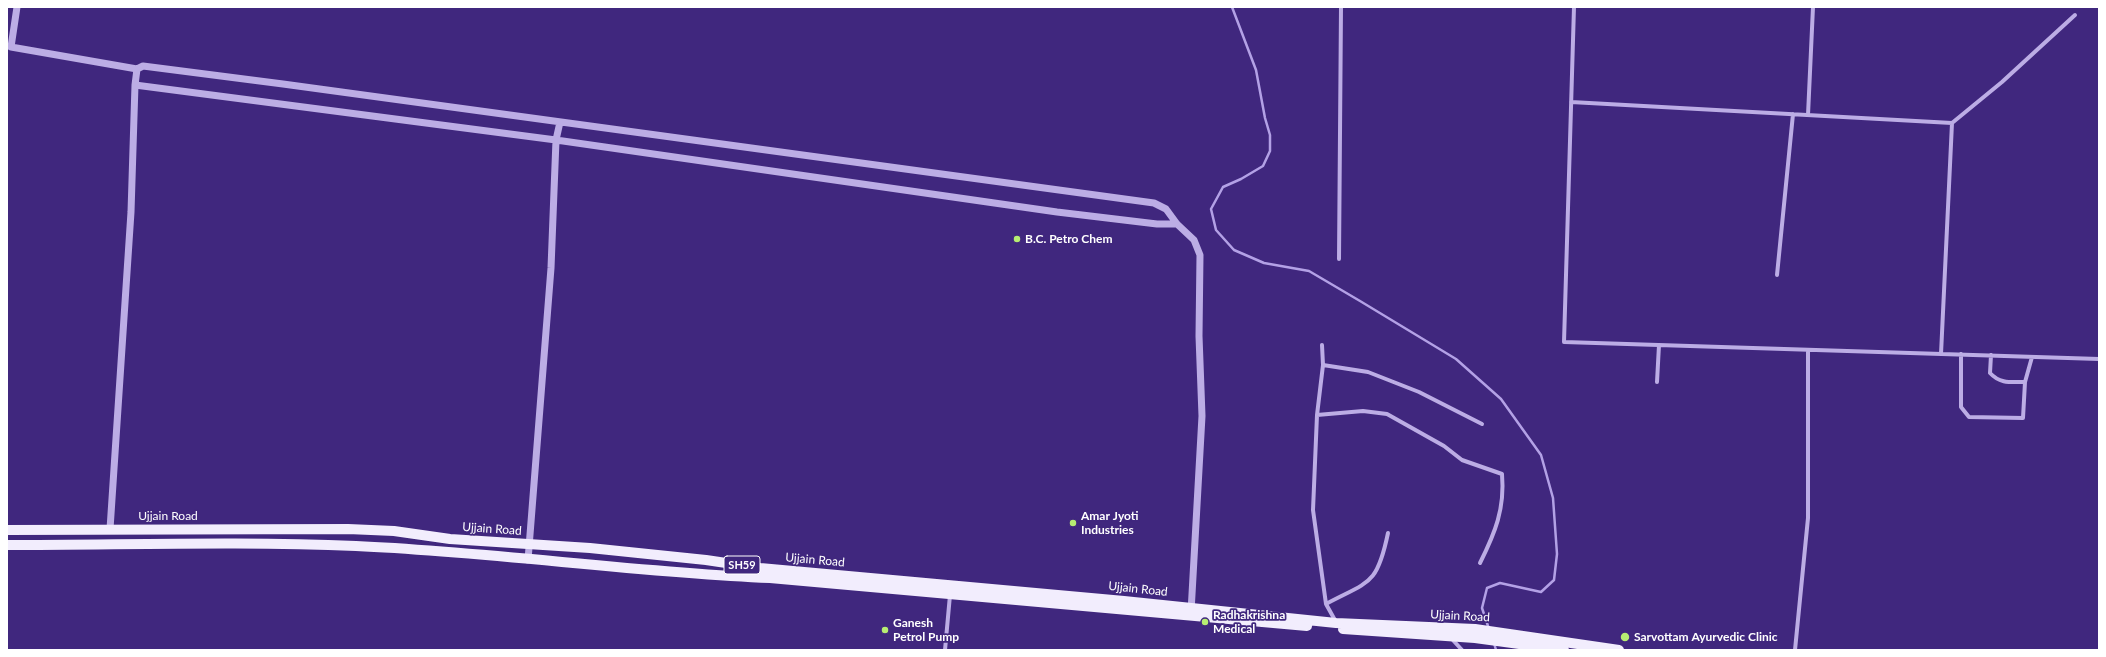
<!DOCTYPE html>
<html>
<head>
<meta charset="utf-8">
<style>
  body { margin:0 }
  #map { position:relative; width:2106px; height:657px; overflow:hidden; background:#40277e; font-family:Lato,sans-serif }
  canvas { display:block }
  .frame { position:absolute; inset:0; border:8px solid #fff; pointer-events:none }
</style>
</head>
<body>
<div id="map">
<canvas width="2106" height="657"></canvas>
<div class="frame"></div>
</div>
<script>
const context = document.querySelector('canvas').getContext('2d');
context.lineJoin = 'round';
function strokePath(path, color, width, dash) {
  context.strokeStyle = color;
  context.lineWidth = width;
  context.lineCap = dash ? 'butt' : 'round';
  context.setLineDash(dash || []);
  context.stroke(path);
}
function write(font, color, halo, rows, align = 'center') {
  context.font = font + ' Lato,sans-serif';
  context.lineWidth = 3.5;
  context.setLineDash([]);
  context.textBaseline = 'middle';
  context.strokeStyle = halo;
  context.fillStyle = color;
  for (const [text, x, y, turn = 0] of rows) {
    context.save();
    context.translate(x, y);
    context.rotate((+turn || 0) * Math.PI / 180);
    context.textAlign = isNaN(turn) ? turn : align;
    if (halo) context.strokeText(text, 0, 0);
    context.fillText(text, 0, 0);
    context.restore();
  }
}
const stream = new Path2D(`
  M1232,7L1256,70L1265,118L1270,135V151L1263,166L1241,179L1223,187L1211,209L1216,230L1234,250L1264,263L1309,271L1360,301L1456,359L1501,399L1541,455L1553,498L1557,554L1554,580L1541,592L1500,583L1487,588L1482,608L1489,629
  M1494,643L1496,650`);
const minor = new Path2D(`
  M1574,7L1564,342L2099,359
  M1571,102L1952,123L2002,82L2075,15
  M1808,115L1813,7
  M1339,259L1341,7
  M1777,275L1793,114
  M1322,345L1323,365L1317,415L1313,510L1326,604L1336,622
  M1941,354L1952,123
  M1961,354V407L1969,417L2023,418L2025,382L2032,357
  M1991,355L1990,373C2000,384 2011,382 2025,382
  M1323,365L1368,372L1419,392L1482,424
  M1657,382L1659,345
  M1317,415L1363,411L1387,414L1444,446L1462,460L1502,474C1505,509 1495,533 1480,563
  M1326,604C1369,581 1377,586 1388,533
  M1451,638L1462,650
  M945,650L950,595
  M1795,650L1808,518V350`);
const tertiary = new Path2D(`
  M17,7L11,47L137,69L143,66L283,84L1154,203L1166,209L1177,224L1194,240L1200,255L1199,336L1202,416L1191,612
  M135,85L556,140L1057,212L1157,224H1177
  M110,529L131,212L135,85L137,69
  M528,560L551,268L556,140L560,122`);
const primary = new Path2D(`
  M7,530L348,529L394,531L450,539L590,548L706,560L760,568L1124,601L1336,623L1475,629L1619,650
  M7,545C123,545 240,541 356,546C494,552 631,572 770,578L1307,626
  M1343,629L1475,638L1564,650`);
const markers = [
  [1017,239,4,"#b7ed72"],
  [1073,523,4,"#b7ed72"],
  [1205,622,4,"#b7ed72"],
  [885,630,4,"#b7ed72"],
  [1625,637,5,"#b7ed72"]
];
const shields = [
  [742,565,36]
];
const shieldNames = [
  ["SH59",742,565]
];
const poiNames = [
  ["B.C. Petro Chem",1025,239],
  ["Amar Jyoti",1081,516],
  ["Industries",1081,530],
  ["Radhakrishna",1213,615],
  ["Medical",1213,629],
  ["Ganesh",893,623],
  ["Petrol Pump",893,637],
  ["Sarvottam Ayurvedic Clinic",1634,637]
];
const streetNames = [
  ["Ujjain Road",168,516],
  ["Ujjain Road",492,529,4],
  ["Ujjain Road",815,560,5],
  ["Ujjain Road",1138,589,6],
  ["Ujjain Road",1460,616,3]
];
strokePath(stream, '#b3a1e6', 2.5);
strokePath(minor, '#bcade5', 4);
strokePath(tertiary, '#bcade5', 7);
strokePath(primary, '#f2edfd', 10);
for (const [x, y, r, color] of markers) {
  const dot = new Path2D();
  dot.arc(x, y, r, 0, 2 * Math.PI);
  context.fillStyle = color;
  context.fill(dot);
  strokePath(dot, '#40277e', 1.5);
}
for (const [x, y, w] of shields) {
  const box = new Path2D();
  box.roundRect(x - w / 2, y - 9, w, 18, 3);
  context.fillStyle = '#40277e';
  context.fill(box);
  strokePath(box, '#fff', 1);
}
write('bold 11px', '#fff', null, shieldNames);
write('bold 12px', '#fff', '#40277e', poiNames, 'left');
write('12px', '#fff', '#40277e', streetNames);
</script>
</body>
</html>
